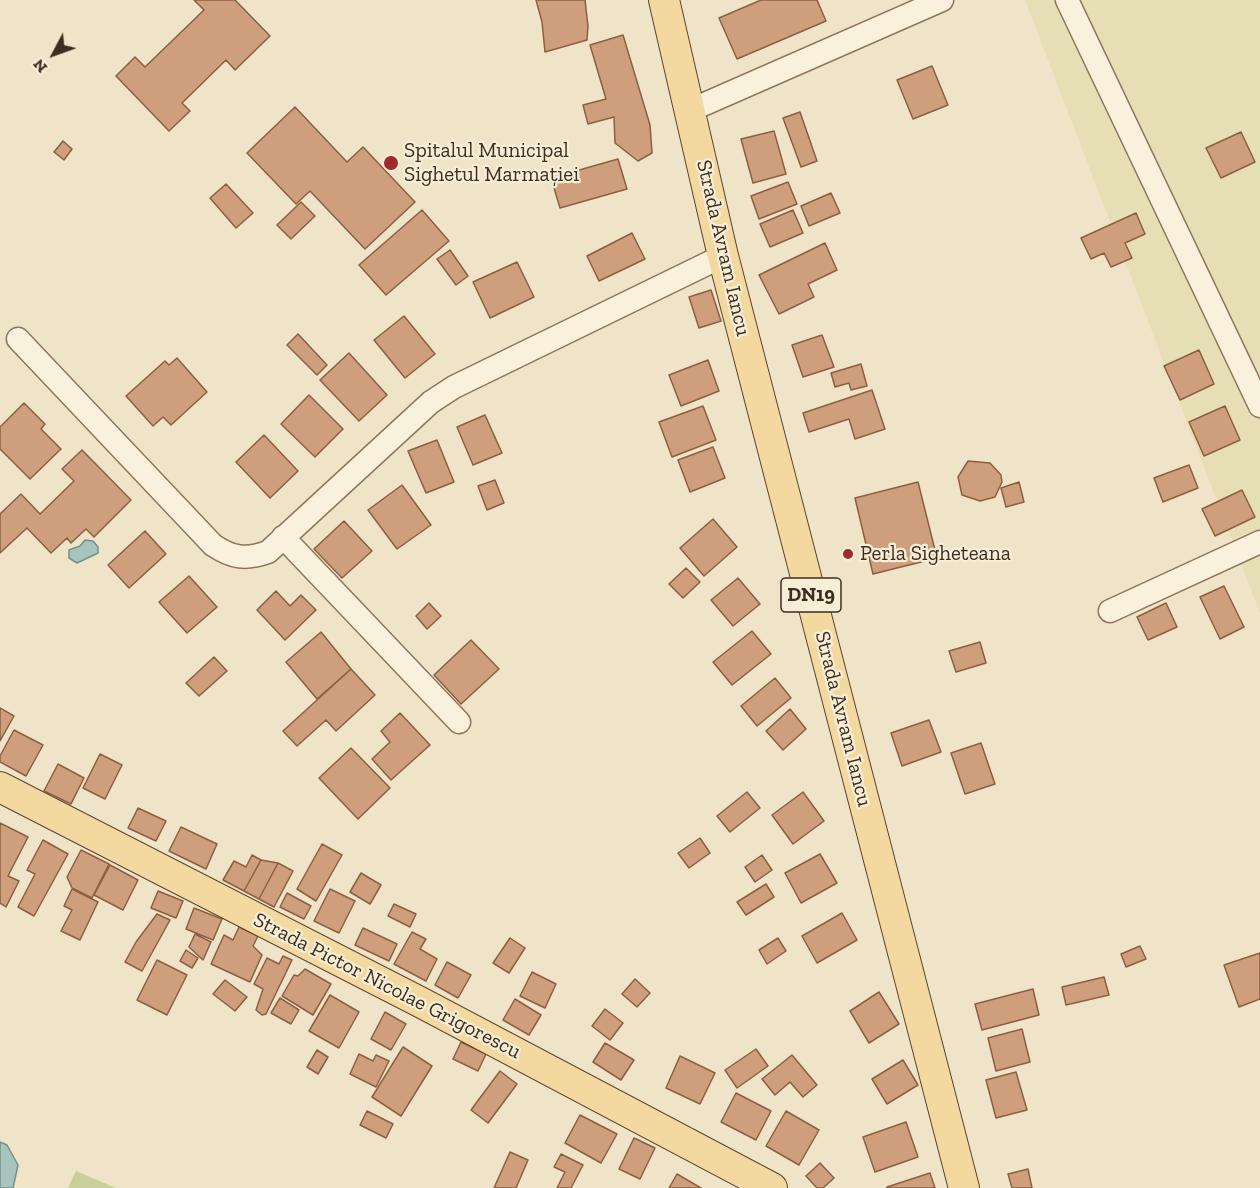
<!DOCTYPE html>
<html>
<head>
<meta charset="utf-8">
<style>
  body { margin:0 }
  #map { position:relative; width:1260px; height:1188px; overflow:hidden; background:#f0e4c8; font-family:"Zilla Slab",serif }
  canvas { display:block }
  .north { position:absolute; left:24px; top:24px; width:60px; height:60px; -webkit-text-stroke:4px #f7eed8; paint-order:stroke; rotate:229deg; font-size:16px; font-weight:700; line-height:24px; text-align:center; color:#3d2e20 }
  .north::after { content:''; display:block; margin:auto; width:21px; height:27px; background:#3d2e20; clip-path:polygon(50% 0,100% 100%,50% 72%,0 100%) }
</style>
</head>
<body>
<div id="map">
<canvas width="1260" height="1188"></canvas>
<div class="north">N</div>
</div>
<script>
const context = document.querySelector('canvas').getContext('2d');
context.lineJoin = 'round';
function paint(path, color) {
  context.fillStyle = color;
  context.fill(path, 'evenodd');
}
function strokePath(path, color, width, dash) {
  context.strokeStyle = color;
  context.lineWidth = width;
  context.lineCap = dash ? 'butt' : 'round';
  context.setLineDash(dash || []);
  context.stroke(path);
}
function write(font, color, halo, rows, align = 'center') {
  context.font = font + ' "Zilla Slab",serif';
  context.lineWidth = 4.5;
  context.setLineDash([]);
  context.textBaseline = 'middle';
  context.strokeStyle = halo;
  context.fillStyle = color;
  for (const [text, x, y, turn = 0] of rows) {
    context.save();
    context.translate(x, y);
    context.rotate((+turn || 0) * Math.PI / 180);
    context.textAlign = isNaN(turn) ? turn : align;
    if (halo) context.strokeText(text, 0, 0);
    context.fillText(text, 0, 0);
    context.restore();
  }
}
const farmland = new Path2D(`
  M1025,0H1260V613Z`);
const green = new Path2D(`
  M76,1171L116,1188H68Z`);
const water = new Path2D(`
  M85,540L93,541L98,547V553L77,563L69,558V550L80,546Z
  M0,1142L7,1145L18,1165L13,1188H0Z`);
const building = new Path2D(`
  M194,0H235L270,36L235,70L226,60L182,103L190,111L169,131L116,76L135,57L145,67L204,10Z
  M536,0H585L588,26L587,40L545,52L542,22Z
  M761,0H817L826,21L737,59L719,18Z
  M623,35L650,125L652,153L638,161L615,143L614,117L588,124L583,105L606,99L590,45Z
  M932,66L948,105L913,119L897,80Z
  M295,107L347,162L363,147L415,202L365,249L310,191L296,204L247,153Z
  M800,112L817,161L801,167L783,118Z
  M774,131L786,174L753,183L741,139Z
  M1241,132L1255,162L1221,178L1206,148Z
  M63,141L72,149L64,160L54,152Z
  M618,159L627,189L560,208L551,178Z
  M788,182L797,204L759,219L751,196Z
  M226,184L253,213L236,228L210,198Z
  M831,193L840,213L809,226L801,206Z
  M301,202L315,216L291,239L277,225Z
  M422,210L449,241L386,295L359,265Z
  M793,210L803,233L770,247L760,224Z
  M1136,213L1145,234L1125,243L1132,258L1111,267L1104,253L1091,259L1081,238Z
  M632,233L645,259L599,281L587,256Z
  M825,243L837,270L808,284L814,297L779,314L759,275Z
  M450,250L468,276L456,285L437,259Z
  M517,262L534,297L490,318L473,282Z
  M711,290L721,321L699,328L689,297Z
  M404,316L435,354L405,378L374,340Z
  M298,334L327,365L317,375L287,345Z
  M822,335L834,367L803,377L792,345Z
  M1199,350L1214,384L1180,400L1164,366Z
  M349,353L387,395L359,421L320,380Z
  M177,358L207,392L171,425L163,417L153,426L126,396L165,361L169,365Z
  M708,360L719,391L681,406L669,375Z
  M861,364L867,386L851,390L849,383L835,387L831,373Z
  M872,390L885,429L855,439L849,419L809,432L803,413Z
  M309,395L343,429L315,457L281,424Z
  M24,403L45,424L41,429L61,449L30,479L0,449V427Z
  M703,406L716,440L672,457L659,422Z
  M1225,406L1240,440L1204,456L1189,422Z
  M485,415L502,453L473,465L457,427Z
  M264,435L298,471L270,498L236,462Z
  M437,440L454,482L426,493L408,451Z
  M713,447L725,478L690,492L678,460Z
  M82,450L131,500L94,537L86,529L71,543L67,538L51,553L27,528L0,553V514L21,494L40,514L74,481L62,469Z
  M968,461L990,463L1001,475L1002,482L995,497L980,501L962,495L958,477Z
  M1189,465L1198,488L1163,502L1154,478Z
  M495,480L504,503L487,510L478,486Z
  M918,482L937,558L873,574L855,498Z
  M1019,482L1024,502L1006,507L1001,488Z
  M402,485L431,525L397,549L368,510Z
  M1242,490L1255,517L1215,536L1202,509Z
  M713,519L737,547L704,576L680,548Z
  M344,521L372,551L342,578L314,549Z
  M145,531L166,554L129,588L108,565Z
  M686,568L700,582L683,598L669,584Z
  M189,576L217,607L187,633L159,602Z
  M738,578L760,604L733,626L711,600Z
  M1224,586L1244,627L1220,639L1200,597Z
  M276,591L290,606L301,595L316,610L285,640L257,610Z
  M429,603L441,616L427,629L416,616Z
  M1166,603L1177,627L1148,640L1137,617Z
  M752,631L771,654L732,685L713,662Z
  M321,632L351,669L317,699L286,662Z
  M471,640L499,669L461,704L434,675Z
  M980,642L986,663L956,672L949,651Z
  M214,657L227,671L199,696L186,683Z
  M351,669L375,695L336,731L326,720L297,746L283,731Z
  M775,678L791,698L757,726L741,706Z
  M0,708L14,716L0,741Z
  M790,709L806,729L783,750L766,731Z
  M400,713L430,745L391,780L372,759L390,742L381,731Z
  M929,720L941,752L902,766L891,733Z
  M14,730L43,745L26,776L0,762V756Z
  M981,743L995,784L965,794L951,753Z
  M351,748L390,788L358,819L319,778Z
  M100,754L122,765L105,799L83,788Z
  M58,764L84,778L71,804L44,791Z
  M747,792L760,808L730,832L717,816Z
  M803,792L824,821L793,844L772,815Z
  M138,808L166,821L156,841L128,828Z
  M0,823L28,837L8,876L19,881L6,907L0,903Z
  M181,827L217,844L206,869L169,851Z
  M700,838L710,853L689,868L678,853Z
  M43,840L68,854L34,916L18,907L35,874L27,870Z
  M322,844L342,855L316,901L297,889Z
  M81,850L109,864L92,898L72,888L67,877Z
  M820,854L837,883L801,903L785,873Z
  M252,855L261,860L244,891L223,880L234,861L246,867Z
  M762,855L772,870L755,882L745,867Z
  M261,860L278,863L259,899L244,891Z
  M278,863L293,871L274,907L259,899Z
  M110,865L138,880L123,910L94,895Z
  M361,873L381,885L370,904L350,892Z
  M766,884L774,897L746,915L737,902Z
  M72,889L98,902L80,940L61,931L72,910L64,906Z
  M330,889L355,901L339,933L314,921Z
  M158,891L183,901L176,918L151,908Z
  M287,893L311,906L304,919L280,907Z
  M394,904L416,914L410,927L388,916Z
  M194,908L222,919L213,940L186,929Z
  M842,913L857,940L817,963L802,936Z
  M157,914L170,920L142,971L125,962L136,942Z
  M239,927L258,936L253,946L262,955L250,982L211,964L224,935L233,940Z
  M363,928L397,944L389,961L355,945Z
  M412,932L426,939L420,949L437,959L426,981L394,964Z
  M195,934L211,942L203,960L189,947Z
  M510,938L525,948L509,973L493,963Z
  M778,938L786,951L767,964L759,950Z
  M1140,946L1146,959L1126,967L1121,954Z
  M186,950L198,958L192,968L180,961Z
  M1260,953V999L1239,1007L1224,965Z
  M283,956L292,960L266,1014L262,1015L256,1010L263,989L254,984L267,958L279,964Z
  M157,960L187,975L167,1015L137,1000Z
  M447,962L471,975L458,998L435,985Z
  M305,969L331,984L313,1015L282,996L294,975L298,976Z
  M532,972L556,984L545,1008L520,996Z
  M1104,977L1109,995L1066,1005L1062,987Z
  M635,979L650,993L637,1007L622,994Z
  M225,980L247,997L235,1011L213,994Z
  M1033,989L1039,1015L982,1030L975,1004Z
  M879,992L899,1024L869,1043L850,1011Z
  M330,995L359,1012L339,1048L309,1031Z
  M280,998L299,1010L291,1024L271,1013Z
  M515,999L541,1015L529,1035L503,1020Z
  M605,1009L623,1023L610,1040L592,1026Z
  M385,1012L406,1024L391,1050L371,1039Z
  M1022,1029L1030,1062L996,1071L988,1038Z
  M461,1042L486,1054L478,1071L453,1059Z
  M605,1043L634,1060L621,1080L593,1062Z
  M403,1047L432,1066L401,1116L372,1097Z
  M756,1049L768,1066L737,1088L725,1070Z
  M317,1050L328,1057L318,1074L307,1067Z
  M359,1054L373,1061L376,1055L389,1061L376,1087L350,1074Z
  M792,1055L817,1085L803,1097L790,1082L775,1095L762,1079Z
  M680,1056L715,1073L700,1104L666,1088Z
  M903,1060L918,1085L887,1104L872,1079Z
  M500,1071L517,1084L488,1123L471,1110Z
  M1016,1072L1027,1110L996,1118L986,1080Z
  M736,1093L771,1111L756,1140L721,1122Z
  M367,1111L393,1124L386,1138L360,1125Z
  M786,1111L819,1130L799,1165L766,1146Z
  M580,1115L617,1134L601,1163L565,1143Z
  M906,1122L918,1157L875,1172L863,1137Z
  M634,1138L655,1148L640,1179L619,1169Z
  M510,1152L528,1160L516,1188H494Z
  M561,1154L583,1165L571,1188H557L565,1172L554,1167Z
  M820,1163L834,1178L823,1188H817L806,1176Z
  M1028,1169L1032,1188H1012L1008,1174Z
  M930,1173L935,1188H887V1187Z
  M677,1174L701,1188H669Z`);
const minor = new Path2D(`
  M1067,0L1260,406
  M691,110L942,0
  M18,339L213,545C232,558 246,560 268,552L431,402L454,387L723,256
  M283,537L459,722
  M1110,611L1260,542`);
const major = new Path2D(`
  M664,0L723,256L964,1188
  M0,787L420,1002L772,1188`);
const markers = [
  [391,163,8,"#9e2a2b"],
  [848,554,6,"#9e2a2b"]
];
const shields = [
  [811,595,60]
];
const shieldNames = [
  ["DN19",811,595]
];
const poiNames = [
  ["Spitalul Municipal",404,151],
  ["Sighetul Marmației",404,175],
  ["Perla Sigheteana",860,554]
];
const streetNames = [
  ["Strada Avram Iancu",723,248,77],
  ["Strada Avram Iancu",843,719,76],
  ["Strada Pictor Nicolae Grigorescu",387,986,27]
];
paint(farmland, '#e6deb5');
paint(green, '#c9cf9b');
paint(water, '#a9c4bc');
strokePath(water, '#6f938a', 1.5);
paint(building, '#cf9f7d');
strokePath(building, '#8d5f41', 1.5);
strokePath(minor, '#8d765c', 25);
strokePath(major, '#5b4430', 32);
strokePath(minor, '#faf1dc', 22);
strokePath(major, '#f3d9a0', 30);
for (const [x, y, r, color] of markers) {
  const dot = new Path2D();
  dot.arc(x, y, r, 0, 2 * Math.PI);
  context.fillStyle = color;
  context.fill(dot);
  strokePath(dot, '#f7eed8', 2);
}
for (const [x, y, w] of shields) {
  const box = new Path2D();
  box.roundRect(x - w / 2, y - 17, w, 34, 4.5);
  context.fillStyle = '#f7eed8';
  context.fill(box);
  strokePath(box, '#3d2e20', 1.5);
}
write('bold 20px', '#3d2e20', null, shieldNames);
write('21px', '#3d2e20', '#f7eed8', poiNames, 'left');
write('21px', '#3d2e20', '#f7eed8', streetNames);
</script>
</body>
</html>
